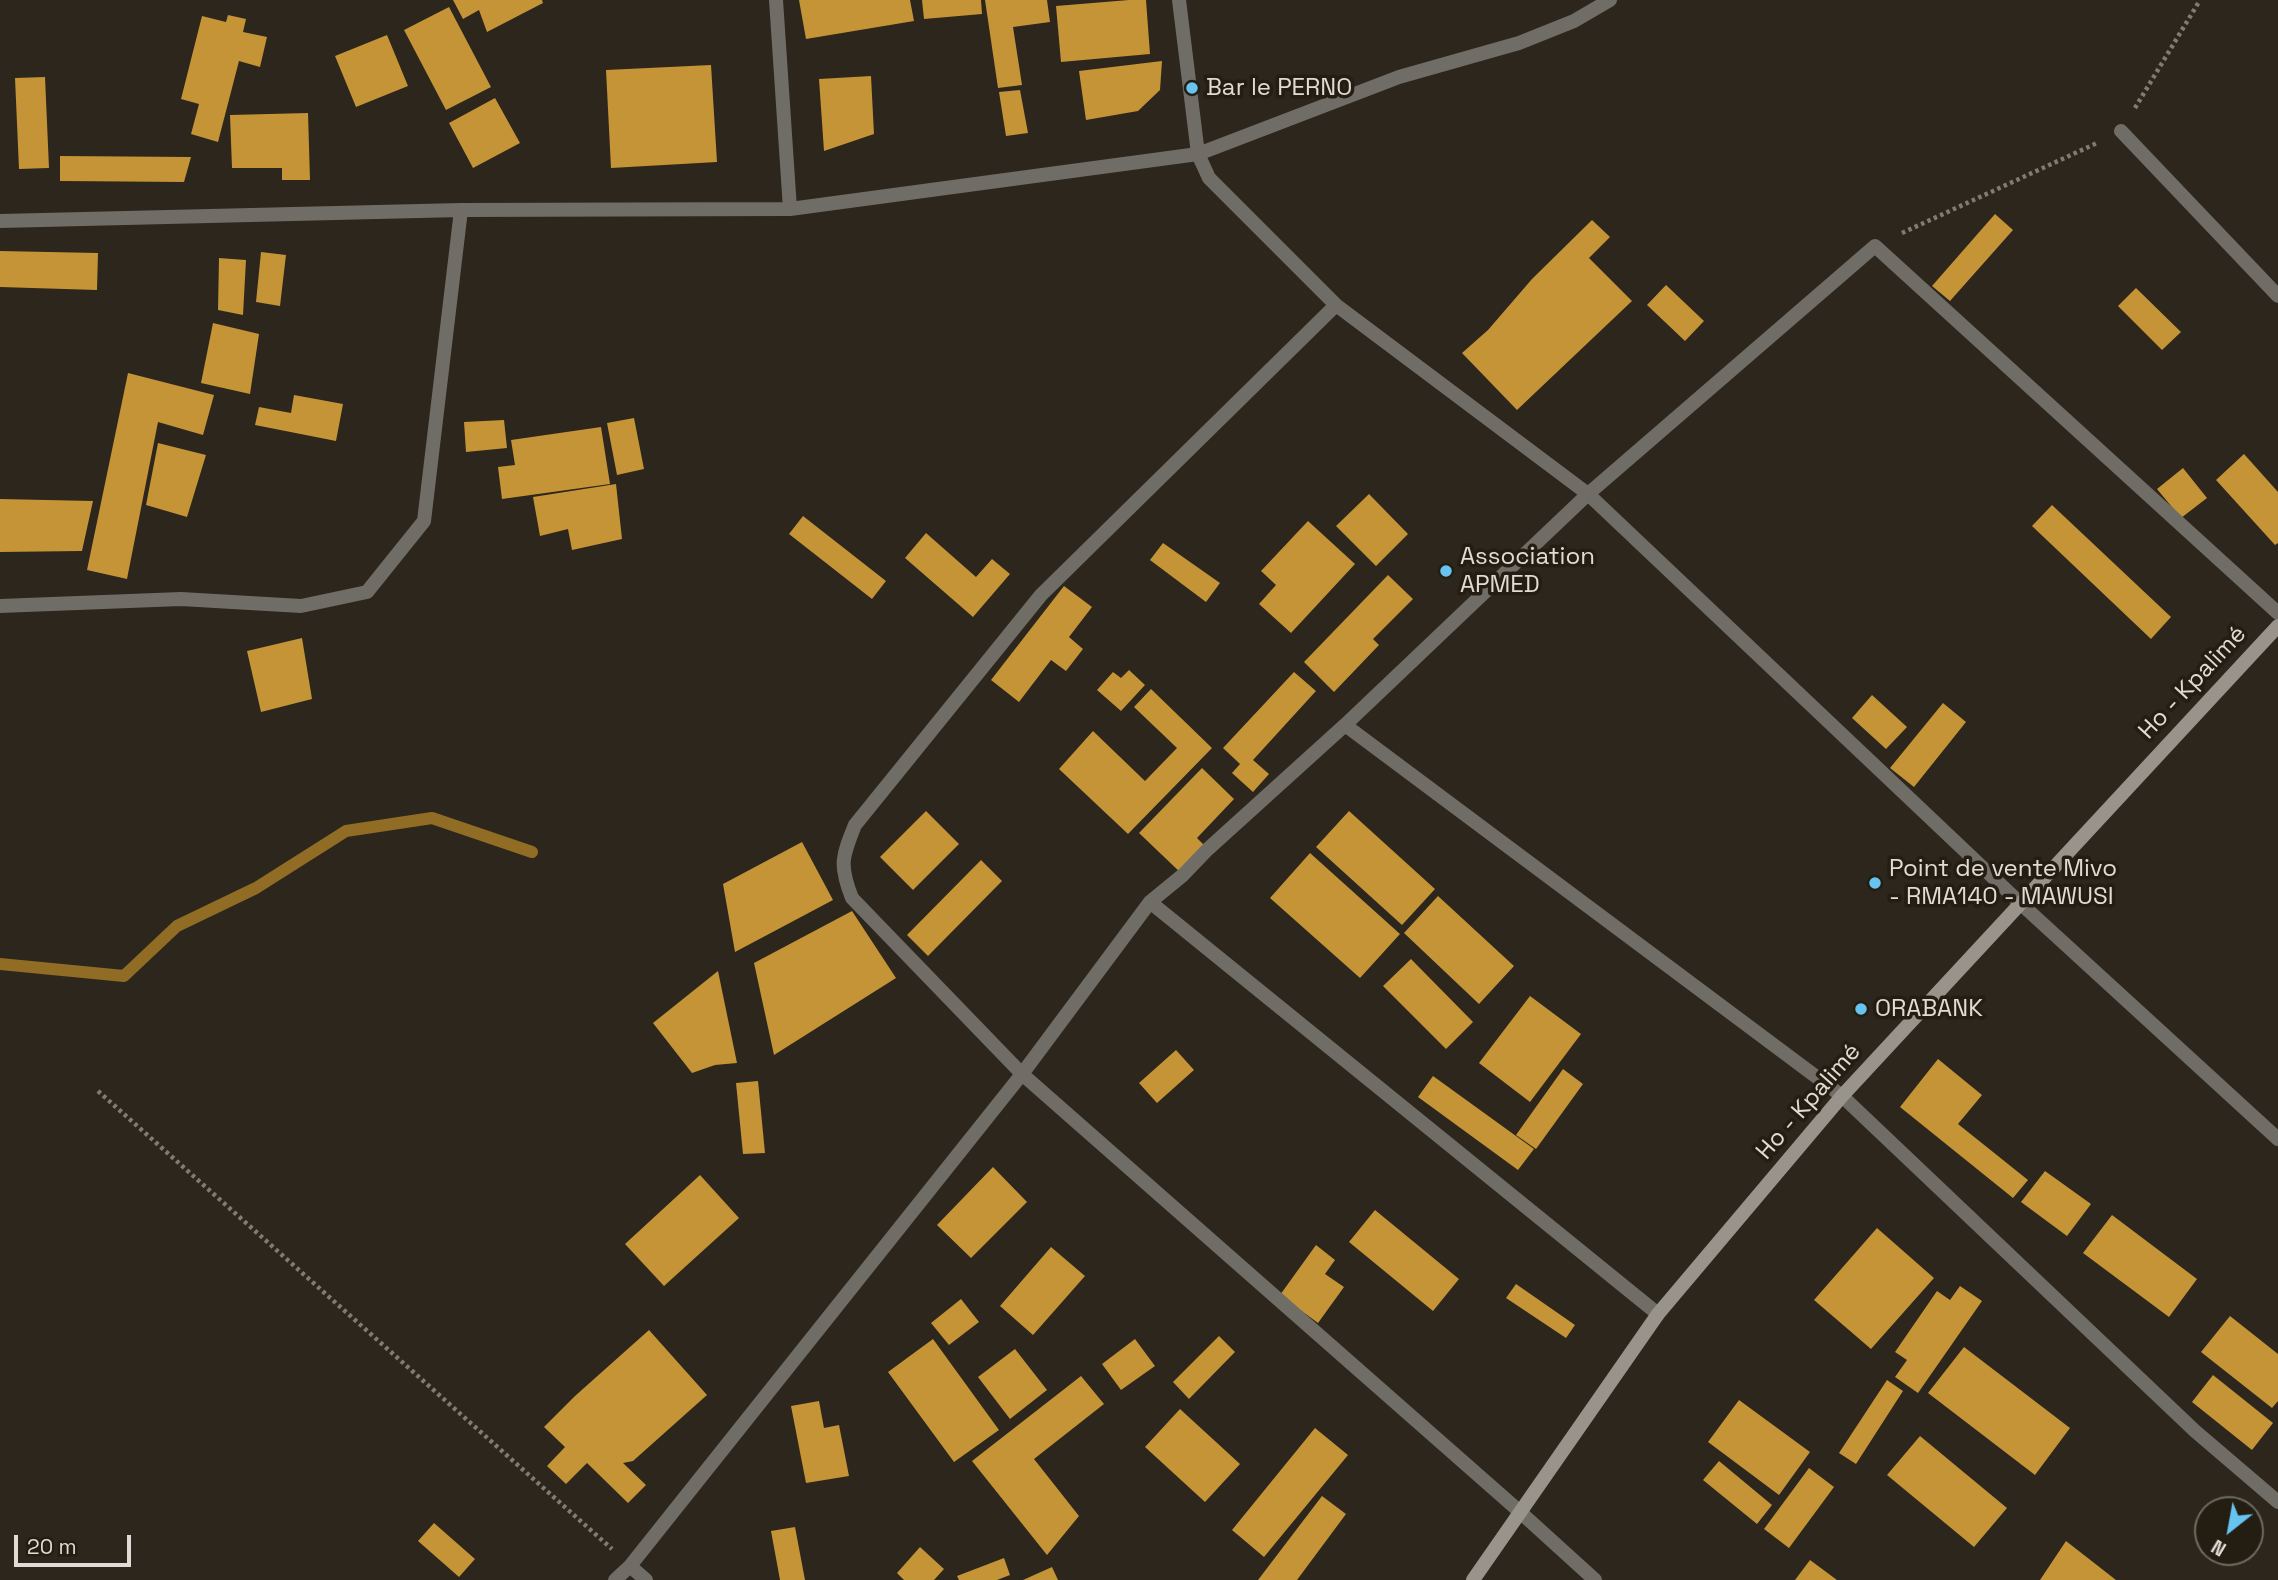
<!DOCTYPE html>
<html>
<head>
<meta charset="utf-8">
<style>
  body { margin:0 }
  #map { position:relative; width:2278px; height:1580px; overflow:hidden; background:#2c261c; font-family:"Space Grotesk",sans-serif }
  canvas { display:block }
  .north { position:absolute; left:2194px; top:1496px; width:70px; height:70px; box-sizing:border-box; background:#231d12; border:2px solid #6f6960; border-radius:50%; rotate:211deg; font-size:19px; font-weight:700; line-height:28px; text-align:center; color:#e0dcd5 }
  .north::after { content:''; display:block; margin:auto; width:24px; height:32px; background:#67c4f0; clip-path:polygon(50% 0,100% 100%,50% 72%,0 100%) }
  .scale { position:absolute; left:14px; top:1535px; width:117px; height:32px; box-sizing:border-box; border:4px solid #e0dcd5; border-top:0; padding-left:9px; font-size:21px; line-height:24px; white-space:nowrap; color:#e0dcd5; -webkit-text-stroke:5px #231d12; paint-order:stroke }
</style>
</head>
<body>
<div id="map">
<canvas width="2278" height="1580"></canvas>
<div class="north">N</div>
<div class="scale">20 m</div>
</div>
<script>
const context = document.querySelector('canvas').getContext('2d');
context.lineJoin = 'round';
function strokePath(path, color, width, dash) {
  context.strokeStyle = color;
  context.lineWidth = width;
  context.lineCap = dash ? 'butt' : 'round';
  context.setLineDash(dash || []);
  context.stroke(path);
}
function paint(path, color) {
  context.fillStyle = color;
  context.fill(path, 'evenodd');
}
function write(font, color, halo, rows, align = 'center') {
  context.font = font + ' "Space Grotesk",sans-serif';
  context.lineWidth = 7;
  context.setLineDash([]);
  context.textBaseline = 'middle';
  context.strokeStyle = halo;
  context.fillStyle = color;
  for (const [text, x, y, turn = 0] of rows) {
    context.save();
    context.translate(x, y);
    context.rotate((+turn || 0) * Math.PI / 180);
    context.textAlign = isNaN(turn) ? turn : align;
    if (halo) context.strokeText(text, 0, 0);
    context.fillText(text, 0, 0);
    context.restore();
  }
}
const stream = new Path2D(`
  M0,964L124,976L177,926L256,888L346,831L432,818L532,852`);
const building = new Path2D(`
  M453,0H542L543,3L487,32L479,10L463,19Z
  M799,0H910L914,21L806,39Z
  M922,0H981L982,14L924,19Z
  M985,0H1047L1050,22L1013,27L1022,85L998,88Z
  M1129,0H1146L1150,54L1061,62L1056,6Z
  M449,7L491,87L446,110L404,30Z
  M228,15L246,19L243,32L267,37L260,67L239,61L218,142L191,134L199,104L181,99L202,16L226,22Z
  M387,35L408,86L356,107L335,56Z
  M1162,61L1160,90L1138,111L1086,120L1079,71Z
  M711,65L717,162L611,168L606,70Z
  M871,76L874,134L824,151L819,79Z
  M45,77L49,168L19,169L15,78Z
  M1020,90L1028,133L1006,136L999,92Z
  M495,98L520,143L473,168L449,123Z
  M308,113L310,180H282V168H232L230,115Z
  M60,156L191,157L184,182L60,181Z
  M1995,214L2013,230L1950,301L1932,286Z
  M1592,220L1610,237L1589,258L1632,301L1517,410L1462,353L1488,330L1532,279Z
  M0,251L98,253L97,290L0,287Z
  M261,252L286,255L280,306L256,302Z
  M219,258L246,260L243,315L218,310Z
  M1666,285L1704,321L1685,341L1647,305Z
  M2136,288L2181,332L2162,350L2118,306Z
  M213,323L259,334L250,394L201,383Z
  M128,373L214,395L203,435L158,422L127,579L87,570Z
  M294,395L343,404L336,441L255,425L259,407L291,413Z
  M634,418L644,469L617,475L607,423Z
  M504,420L507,448L466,452L464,422Z
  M601,427L610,484L502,499L498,467L515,465L511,440Z
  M158,443L206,455L187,517L146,505Z
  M2244,454L2278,492V543L2275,545L2216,480Z
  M2183,468L2207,498L2181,518L2157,489Z
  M616,484L622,539L572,550L568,529L540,536L533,497Z
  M1369,494L1408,534L1376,566L1336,526Z
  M0,499L93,501L82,551L0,552Z
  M2052,505L2171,617L2151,639L2032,526Z
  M803,516L886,581L872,599L789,534Z
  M1308,521L1355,564L1291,633L1259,604L1276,585L1261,571Z
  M926,533L976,577L992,559L1010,574L973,617L905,558Z
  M1163,543L1220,583L1206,602L1150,560Z
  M1388,575L1413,599L1373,639L1379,645L1334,692L1304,662Z
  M1064,586L1092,607L1069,637L1083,649L1066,671L1051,660L1019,702L991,680Z
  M302,638L312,699L261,712L247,651Z
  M1129,670L1145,685L1121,711L1097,690L1113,672L1121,678Z
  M1294,672L1316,691L1253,760L1269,774L1253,792L1232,773L1240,764L1223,748Z
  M1151,689L1212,748L1128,834L1059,769L1093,731L1145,781L1177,748L1134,707Z
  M1872,695L1907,727L1886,749L1852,718Z
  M1943,703L1966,722L1914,787L1890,768Z
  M1202,768L1234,799L1197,838L1208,849L1183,875L1139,833Z
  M926,811L959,844L913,890L880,857Z
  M1349,811L1435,889L1402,925L1316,847Z
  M802,842L833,900L735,952L723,884Z
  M1310,853L1400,934L1360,978L1270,898Z
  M981,860L1002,881L928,956L907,935Z
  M1438,896L1514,966L1479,1004L1404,933Z
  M852,911L896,978L774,1055L754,963Z
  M1411,959L1473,1022L1446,1049L1383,986Z
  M718,971L737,1063L715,1065L692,1073L653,1023Z
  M1530,996L1581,1034L1530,1102L1479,1063Z
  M1176,1050L1194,1070L1157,1103L1139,1083Z
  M1938,1059L1982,1095L1958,1124L2028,1180L2013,1198L1900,1107Z
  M1563,1069L1583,1084L1536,1149L1516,1135Z
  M1433,1076L1534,1149L1518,1170L1418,1097Z
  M758,1081L765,1153L743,1154L736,1083Z
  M993,1167L1027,1202L971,1258L937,1225Z
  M2045,1171L2091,1204L2067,1236L2021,1202Z
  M700,1175L739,1218L664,1286L625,1244Z
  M1375,1210L1459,1279L1433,1311L1349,1242Z
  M2112,1215L2197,1279L2169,1317L2083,1253Z
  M1877,1228L1934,1278L1871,1349L1814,1300Z
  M1316,1245L1335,1260L1325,1274L1344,1287L1318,1323L1280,1295Z
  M1051,1247L1085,1276L1033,1335L1000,1306Z
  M1516,1284L1575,1325L1566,1338L1506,1298Z
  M1960,1286L1982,1301L1918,1393L1895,1377L1907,1360L1895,1352L1937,1291L1950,1300Z
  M961,1299L979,1322L949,1345L931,1323Z
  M2230,1316L2278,1354V1401L2272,1408L2201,1352Z
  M649,1330L707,1395L633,1461L623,1463L646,1485L628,1503L587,1463L566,1484L547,1466L565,1447L544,1427L575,1396Z
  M1219,1336L1235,1352L1189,1399L1173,1382Z
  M933,1339L999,1430L954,1462L888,1372Z
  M1135,1339L1155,1366L1121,1390L1102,1364Z
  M1964,1347L2070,1428L2035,1475L1928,1393Z
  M1015,1349L1047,1390L1010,1419L978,1377Z
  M2213,1375L2273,1423L2252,1450L2192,1402Z
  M1081,1376L1104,1404L1034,1459L1079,1516L1047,1555L972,1461Z
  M1887,1380L1903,1391L1856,1464L1839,1453Z
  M1739,1400L1810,1452L1779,1495L1708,1442Z
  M819,1401L824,1428L839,1425L849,1476L806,1483L791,1406Z
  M1180,1409L1240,1464L1205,1502L1145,1447Z
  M1315,1428L1348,1455L1264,1557L1232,1530Z
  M1920,1436L2007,1508L1974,1547L1887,1475Z
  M1719,1461L1772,1505L1757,1524L1703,1480Z
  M1809,1468L1834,1487L1789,1548L1764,1529Z
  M1322,1496L1346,1514L1297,1580H1258Z
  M434,1523L475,1559L459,1577L418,1541Z
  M795,1527L805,1580H780L771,1531Z
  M2066,1541L2116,1580H2040Z
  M920,1547L944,1569L934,1580H904L897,1573Z
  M1004,1558L1010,1575L997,1580H959L957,1576Z
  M1810,1560L1837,1580H1795Z
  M1052,1567L1058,1580H1023Z`);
const path = new Path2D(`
  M2135,108L2200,0
  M1902,233L2097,143
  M98,1091L612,1549`);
const minor = new Path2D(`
  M776,0L790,209
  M1179,0L1198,154L1399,77L1519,43L1574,21L1610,0
  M2121,131L2278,296
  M0,221L461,210L790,209L1198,154L1209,178L1336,305L1588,494L2019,902L2278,1139
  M1336,305L1041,595L855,825C842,857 839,865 852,898L1022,1074L1519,1511L1595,1580
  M0,606L181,599L301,606L367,592L424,521L461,210
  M1345,725L1842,1096L2195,1431L2278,1502
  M1150,902L1658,1314
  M630,1566L646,1580
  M615,1580L630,1566L1022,1074L1150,902L1183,875L1208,849L1345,725L1588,494L1875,246L2278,613`);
const secondary = new Path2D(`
  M1473,1580L1658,1314L1842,1096L2278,626`);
const markers = [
  [1192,88,7,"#67c4f0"],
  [1446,571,7,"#67c4f0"],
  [1875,883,7,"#67c4f0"],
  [1861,1009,7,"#67c4f0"]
];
const poiNames = [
  ["Bar le PERNO",1206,88],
  ["Association",1460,557],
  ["APMED",1460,585],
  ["Point de vente Mivo",1889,869],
  ["- RMA140 - MAWUSI",1889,897],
  ["ORABANK",1875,1009]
];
const streetNames = [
  ["Ho - Kpalimé",2193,683,-47],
  ["Ho - Kpalimé",1809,1102,-49]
];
strokePath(stream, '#906c25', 12);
paint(building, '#c49437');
strokePath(path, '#807b73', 4.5, [3.5, 3.5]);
strokePath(minor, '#706d67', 14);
strokePath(secondary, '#99948b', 14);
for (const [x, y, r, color] of markers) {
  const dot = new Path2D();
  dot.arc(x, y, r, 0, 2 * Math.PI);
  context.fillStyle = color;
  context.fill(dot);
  strokePath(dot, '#231d12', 2.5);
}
write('24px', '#e0dcd5', '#231d12', poiNames, 'left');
write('24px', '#e0dcd5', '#231d12', streetNames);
</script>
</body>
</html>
